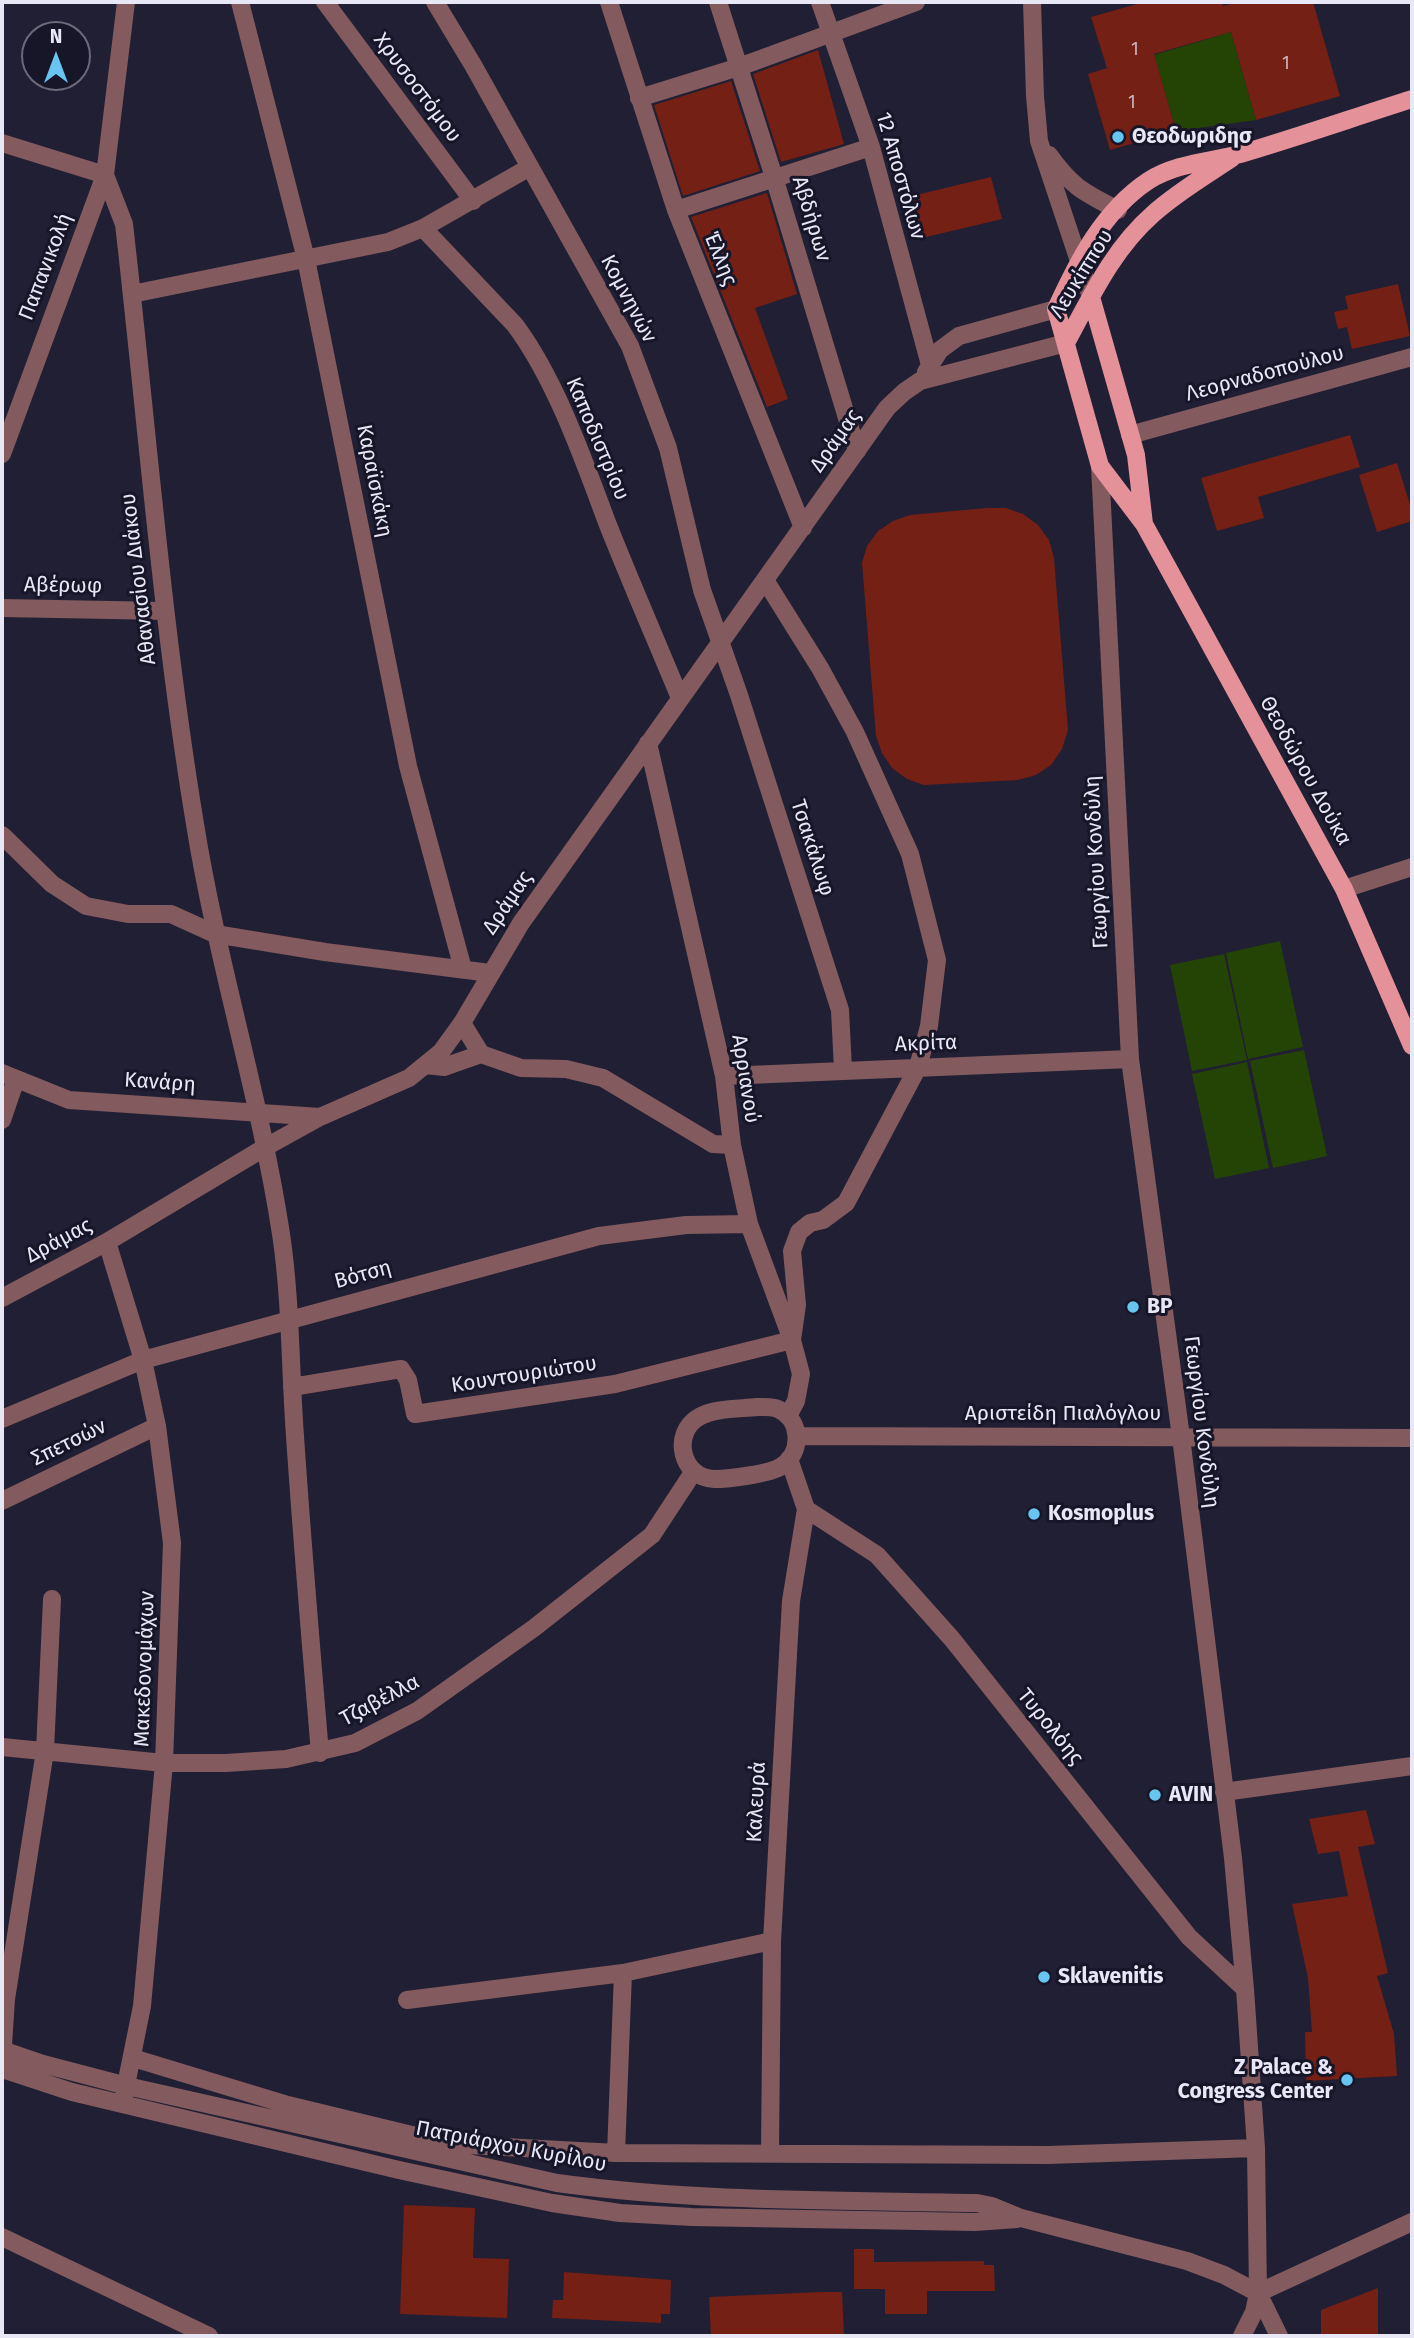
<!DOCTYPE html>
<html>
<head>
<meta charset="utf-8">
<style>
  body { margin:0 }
  #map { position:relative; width:1414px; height:2338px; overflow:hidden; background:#211f33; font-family:"Fira Sans",sans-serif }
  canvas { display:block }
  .frame { position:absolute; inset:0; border:4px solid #e8e7f6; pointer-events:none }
  .north { position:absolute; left:21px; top:21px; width:70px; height:70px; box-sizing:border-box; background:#171629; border:2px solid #6b6a7b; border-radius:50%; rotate:0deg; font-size:19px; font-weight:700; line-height:28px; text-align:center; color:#e8e7f6 }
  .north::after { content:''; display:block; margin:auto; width:24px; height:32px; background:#68c4f0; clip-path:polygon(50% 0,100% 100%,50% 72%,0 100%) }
</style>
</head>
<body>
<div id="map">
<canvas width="1414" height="2338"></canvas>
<div class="frame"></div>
<div class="north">N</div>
</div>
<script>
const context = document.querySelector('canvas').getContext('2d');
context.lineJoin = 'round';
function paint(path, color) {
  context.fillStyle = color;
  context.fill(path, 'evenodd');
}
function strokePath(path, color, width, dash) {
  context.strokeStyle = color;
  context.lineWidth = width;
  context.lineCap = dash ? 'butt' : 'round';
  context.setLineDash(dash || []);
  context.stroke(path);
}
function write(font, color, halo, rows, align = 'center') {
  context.font = font + ' "Fira Sans",sans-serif';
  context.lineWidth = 6;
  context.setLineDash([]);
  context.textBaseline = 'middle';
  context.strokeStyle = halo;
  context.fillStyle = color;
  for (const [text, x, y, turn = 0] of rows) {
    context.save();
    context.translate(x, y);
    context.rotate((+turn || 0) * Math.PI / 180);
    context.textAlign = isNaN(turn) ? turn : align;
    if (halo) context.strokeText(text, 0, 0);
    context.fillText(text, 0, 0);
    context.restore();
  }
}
const green = new Path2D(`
  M1231,32L1256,120L1176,131L1154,55Z
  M1280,941L1303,1047L1248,1059L1226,953Z
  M1224,954L1247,1060L1192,1071L1170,965Z
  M1304,1050L1327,1156L1273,1168L1250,1061Z
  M1247,1062L1269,1168L1215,1179L1192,1074Z`);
const building = new Path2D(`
  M1144,2H1222L1223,6L1240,2H1313L1340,96L1256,120L1231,32L1154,54L1176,131L1110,150L1088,74L1107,68L1091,17Z
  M818,50L844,144L781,162L753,74Z
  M731,81L760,171L683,196L654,105Z
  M991,177L1002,219L922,238L912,196Z
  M767,193L797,294L755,308L788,399L767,407L691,217Z
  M1398,284L1410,336L1352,349L1347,327L1338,329L1334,312L1348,309L1345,296Z
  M1350,435L1360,467L1258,497L1264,518L1217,531L1201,478Z
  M1397,463L1412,511V521L1377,532L1359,475Z
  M987,508H1006L1023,514L1038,525L1049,540L1054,558L1068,730L1062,749L1051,765L1036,775L1018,780L924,785L907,779L892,768L882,753L876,736L862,563L867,546L878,531L893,521L910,515Z
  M1366,1810L1375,1844L1358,1847L1388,1973L1377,1976L1394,2034L1397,2076L1306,2081L1305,2032H1312L1308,1978L1292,1904L1348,1896L1339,1851L1318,1854L1309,1819Z
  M404,2205L475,2208L473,2258L509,2259L507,2318L400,2314Z
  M854,2249H874V2262L984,2261V2265H994L995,2291H927V2314H885V2289H854Z
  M564,2272L671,2280L670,2314H661V2323L552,2318L553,2300H563Z
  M1378,2288V2336H1321V2310Z
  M821,2292H842L844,2336H711L709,2297Z`);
const minor = new Path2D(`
  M126,2L105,175L124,224C147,424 162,625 195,824C217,962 260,1096 281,1234C291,1300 290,1369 295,1436C302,1541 311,1647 320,1753
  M240,2L306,259L408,766L463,969
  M325,2L473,201
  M435,2L473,65L630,346L668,448L702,590L739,695L840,1010L843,1070
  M609,2L676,210L803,528
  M718,2L774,177L857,451
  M820,2L871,147L930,365
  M1032,2L1035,96L1039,141L1091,297
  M639,98L739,67L916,2
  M2,143L105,175
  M1049,155C1072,187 1083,192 1118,210
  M676,210L871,147
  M423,228L515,325C556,380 584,461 608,525C631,583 656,640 680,698
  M132,294L388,242L423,228L530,167
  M926,372L940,350L959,336L1056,309
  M1130,435L1412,357
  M2,454L105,175
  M1100,466L1130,1059L1181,1437L1233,1858L1245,1989L1256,2148L1258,2293L1279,2336
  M2,608L165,611
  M648,743L724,1076L732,1145L749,1224L792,1340L801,1374L796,1401L788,1416
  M2,835L52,884L86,906L128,914H171L215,934L325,952L490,973
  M1344,889L1412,867
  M462,1023L481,1054L521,1068L566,1069L603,1078L713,1144L732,1145
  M426,1065L444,1067L481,1054
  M2,1073L69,1100L320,1117
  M724,1076L1130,1059
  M2,1120L16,1079
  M107,1242L143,1360L157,1426L172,1543L164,1763L142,2006L124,2095
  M2,1298L107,1242L264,1148L320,1117L409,1078L441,1052L462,1023L521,923L887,408L904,392L920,381L1066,343
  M292,1387L401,1369L408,1380L415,1414L615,1384L792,1340L797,1305L792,1251L799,1232L810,1223L823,1220L846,1203L918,1067L929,1026L937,960L910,854L855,732L820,668L765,580
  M757,1407C764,1407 771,1406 778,1409C801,1419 803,1452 782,1466C770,1474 729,1479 714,1479C681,1478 671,1433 699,1417C715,1408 739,1409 757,1407Z
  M2,1419L143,1360L599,1236L686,1225L749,1224
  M797,1436L1412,1438
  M2,1501L157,1426
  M806,1509L877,1555L952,1639L1189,1937L1245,1989
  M2,1747L164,1763H226L286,1759L355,1743L417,1711L534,1628L652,1535L694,1471
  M1224,1792L1412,1766
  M407,2000L623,1973L772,1941
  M2,2050L43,2064L127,2086L557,2183C696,2202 837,2200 977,2203L992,2206L1021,2218L1187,2261L1224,2275L1258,2293
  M133,2058L288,2105L449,2144L616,2153L1048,2155L1256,2148
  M2,2061L6,1999L45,1751L52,1599
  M2,2069L72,2092L399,2170L552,2203L620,2213L692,2217L975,2222L1017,2219
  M770,2152L772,1941L791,1601L806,1509L789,1459
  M616,2153L623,1973
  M2,2237L209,2336
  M1258,2293L1412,2222
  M1242,2336L1254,2312L1258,2293`);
const major = new Path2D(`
  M1412,99C1355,117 1298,137 1240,154C1209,162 1176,163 1148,181C1103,211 1078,261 1056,309L1100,466L1144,524L1344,889L1412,1046
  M1091,297L1136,455L1144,524
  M1066,343C1091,297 1113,249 1153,214C1176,193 1205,176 1232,158`);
const markers = [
  [1118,137,7,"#68c4f0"],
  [1133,1307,7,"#68c4f0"],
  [1034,1514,7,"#68c4f0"],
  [1155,1795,7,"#68c4f0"],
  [1044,1977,7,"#68c4f0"],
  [1347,2080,7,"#68c4f0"]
];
const numberNames = [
  ["1",1135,50],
  ["1",1286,64],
  ["1",1132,103]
];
const streetNames = [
  ["Χρυσοστόμου",417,88,53],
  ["12 Αποστόλων",900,176,74],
  ["Αβδήρων",811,219,73],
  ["Έλλης",720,259,68],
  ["Παπανικολή",46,267,-69],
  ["Λευκίππου",1082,274,-58],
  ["Κομνηνών",628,299,62],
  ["Λεορναδοπούλου",1265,374,-15],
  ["Καποδιστρίου",597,439,67],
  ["Δράμας",836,441,-55],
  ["Καραϊσκάκη",374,481,79],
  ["Αθανασίου Διάκου",139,579,-97],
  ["Αβέρωφ",63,586,1],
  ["Θεοδώρου Δούκα",1305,771,61],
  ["Τσακάλωφ",812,848,72],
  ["Γεωργίου Κονδύλη",1097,862,-93],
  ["Δράμας",508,903,-56],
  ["Ακρίτα",926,1044,-2],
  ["Αρριανού",745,1079,81],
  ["Κανάρη",160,1083,4],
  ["Δράμας",59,1241,-28],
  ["Βότση",363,1275,-15],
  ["Κουντουριώτου",524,1375,-9],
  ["Αριστείδη Πιαλόγλου",1063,1414],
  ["Γεωργίου Κονδύλη",1201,1422,83],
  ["Σπετσών",69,1443,-26],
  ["Μακεδονομάχων",145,1669,-88],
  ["Τζαβέλλα",380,1701,-28],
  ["Τυρολόης",1050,1727,51],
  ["Καλευρά",757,1802,-87],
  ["Πατριάρχου Κυρίλου",511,2147,11]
];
const poiNames = [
  ["Θεοδωριδησ",1132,137],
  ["BP",1147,1307],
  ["Kosmoplus",1048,1514],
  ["AVIN",1169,1795],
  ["Sklavenitis",1058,1977],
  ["Z Palace &",1333,2068,"right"],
  ["Congress Center",1333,2092,"right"]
];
paint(green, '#244405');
paint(building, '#742014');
strokePath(minor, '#835a5e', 18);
strokePath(major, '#e4919a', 18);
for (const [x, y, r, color] of markers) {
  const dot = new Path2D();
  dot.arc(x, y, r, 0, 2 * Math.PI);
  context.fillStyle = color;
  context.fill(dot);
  strokePath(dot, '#171629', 2.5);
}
write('18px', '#cbb5be', null, numberNames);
write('21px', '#e8e7f6', '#171629', streetNames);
write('bold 21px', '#e8e7f6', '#171629', poiNames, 'left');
</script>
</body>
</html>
